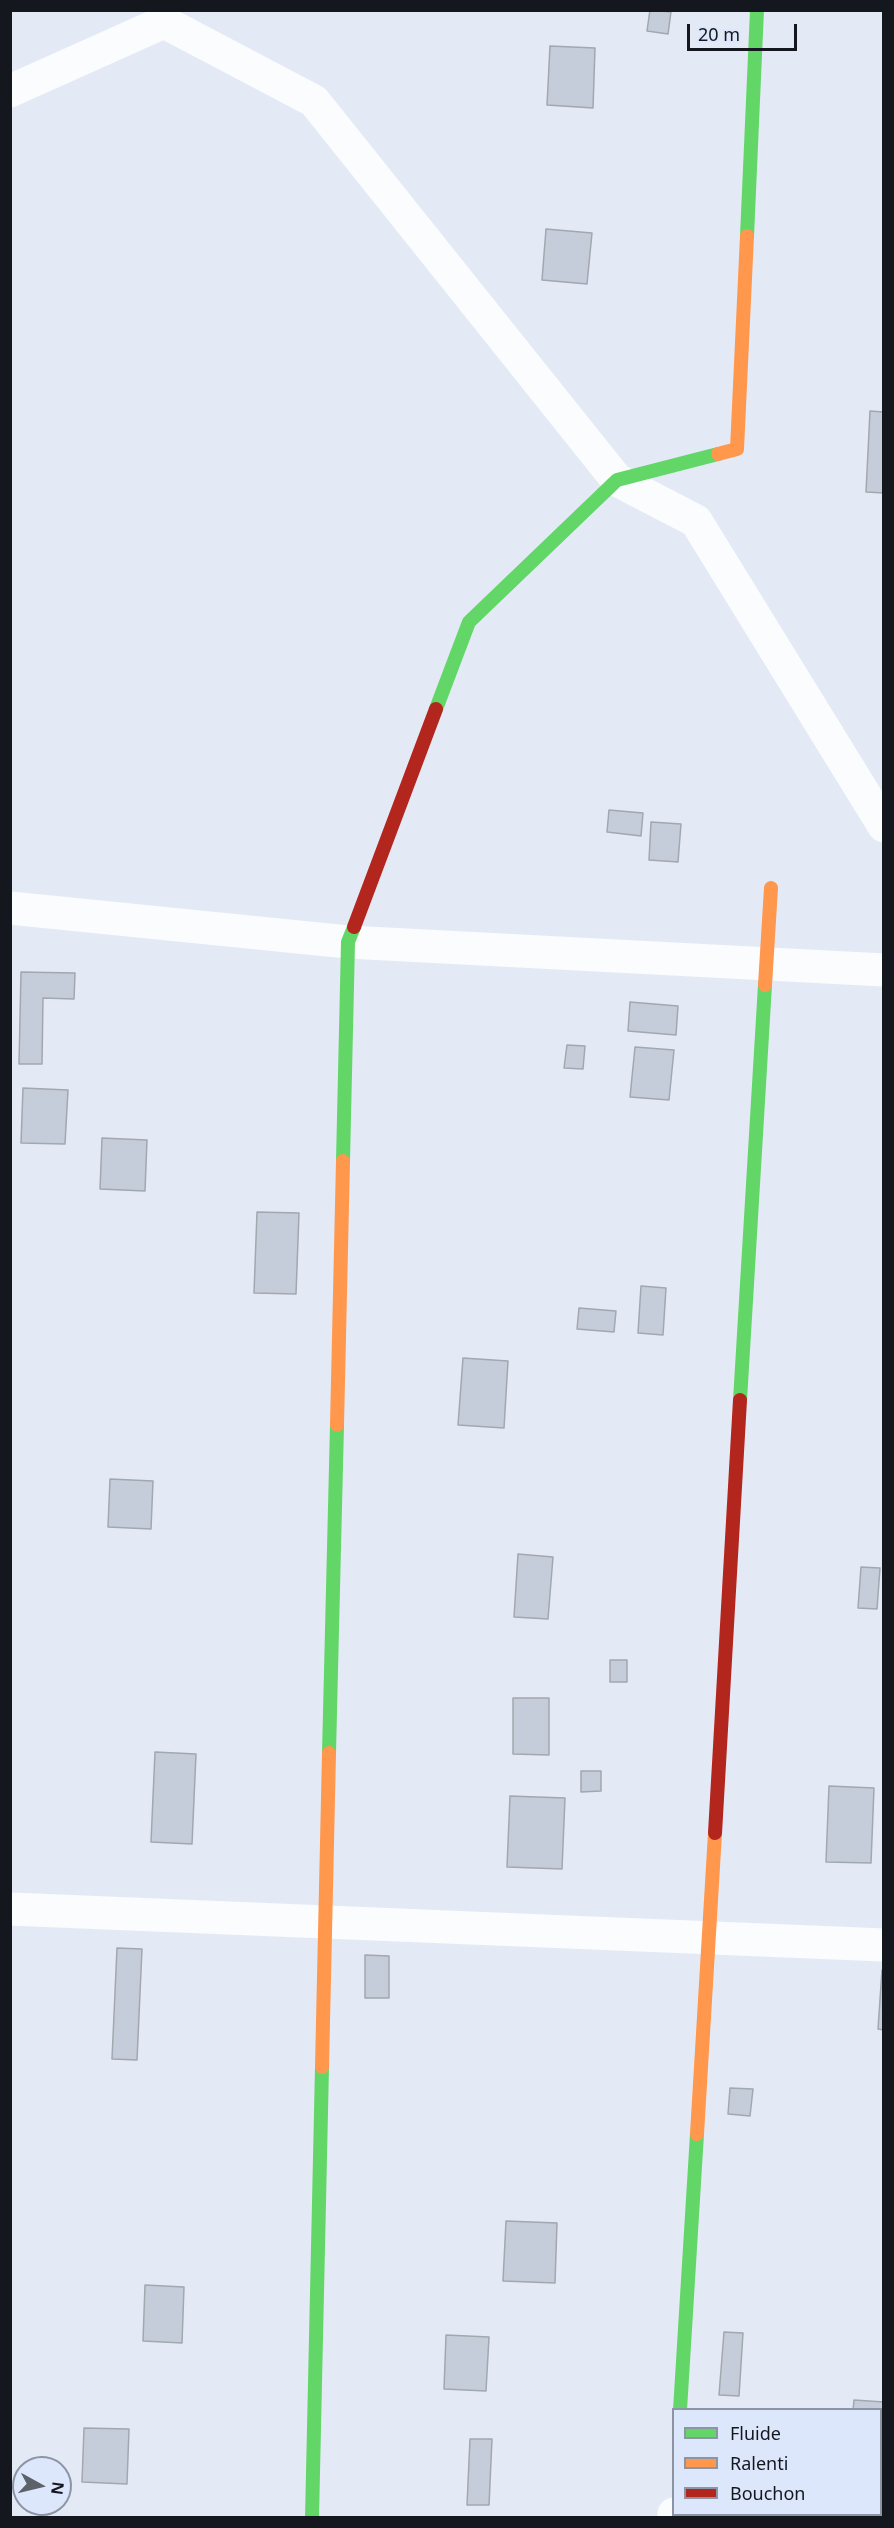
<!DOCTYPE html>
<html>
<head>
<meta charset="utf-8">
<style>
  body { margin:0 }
  #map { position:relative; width:894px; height:2528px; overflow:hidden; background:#e4eaf5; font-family:"Noto Sans",sans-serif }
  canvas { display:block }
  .frame { position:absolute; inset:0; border:12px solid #14171e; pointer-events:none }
  .legend { position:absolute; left:672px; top:2408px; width:210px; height:108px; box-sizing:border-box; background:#dde7fc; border:2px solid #8d94a3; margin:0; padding:8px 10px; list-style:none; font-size:18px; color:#14171e }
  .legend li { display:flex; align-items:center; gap:12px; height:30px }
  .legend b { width:30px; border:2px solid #8d94a3 }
  .north { position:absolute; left:12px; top:2456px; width:60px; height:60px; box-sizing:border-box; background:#dde7fc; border:2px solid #8d94a3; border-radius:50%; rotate:98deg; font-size:16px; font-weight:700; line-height:24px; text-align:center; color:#14171e }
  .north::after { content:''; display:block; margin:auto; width:21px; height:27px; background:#5d6169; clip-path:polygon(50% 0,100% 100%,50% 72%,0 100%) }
  .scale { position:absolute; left:687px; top:24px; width:110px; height:27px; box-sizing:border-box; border:3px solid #14171e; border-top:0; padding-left:8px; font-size:18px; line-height:21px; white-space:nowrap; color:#14171e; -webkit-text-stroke:4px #dde7fc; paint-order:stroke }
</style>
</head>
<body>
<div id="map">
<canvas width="894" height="2528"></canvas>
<div class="frame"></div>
<ul class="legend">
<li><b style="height:8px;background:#63d668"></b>Fluide</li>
<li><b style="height:8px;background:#ff974d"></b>Ralenti</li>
<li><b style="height:8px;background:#b3261e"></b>Bouchon</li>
</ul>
<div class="north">N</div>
<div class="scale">20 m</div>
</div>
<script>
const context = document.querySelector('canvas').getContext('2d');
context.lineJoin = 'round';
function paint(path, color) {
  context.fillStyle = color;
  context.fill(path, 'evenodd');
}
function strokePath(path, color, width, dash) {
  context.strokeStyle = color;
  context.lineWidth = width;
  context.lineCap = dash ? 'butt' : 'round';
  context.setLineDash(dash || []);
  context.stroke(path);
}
const building = new Path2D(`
  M650,10L671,12L668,34L647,31Z
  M550,46L595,48L593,108L547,105Z
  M546,229L592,233L587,284L542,280Z
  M870,411L884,412V493L866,492Z
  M609,810L643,813L641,836L607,832Z
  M651,822L681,824L678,862L649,860Z
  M21,972L75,973L74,999L43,998L42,1064H19Z
  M630,1002L678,1006L676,1035L628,1031Z
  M567,1045L585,1046L583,1069L564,1068Z
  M635,1047L674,1050L669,1100L630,1097Z
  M23,1088L68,1090L65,1144L21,1143Z
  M102,1138L147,1140L145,1191L100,1189Z
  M257,1212L299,1213L296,1294L254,1293Z
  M641,1286L666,1288L663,1335L638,1333Z
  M579,1308L616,1311L614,1332L577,1329Z
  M463,1358L508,1361L504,1428L458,1425Z
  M110,1479L153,1481L151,1529L108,1527Z
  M518,1554L553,1557L548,1619L514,1617Z
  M861,1567L880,1568L877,1609L858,1608Z
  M610,1660H627V1682H610Z
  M513,1698H549V1755L513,1754Z
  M155,1752L196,1754L192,1844L151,1842Z
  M581,1771H601V1791L581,1792Z
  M829,1786L874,1788L871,1863L826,1862Z
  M510,1796L565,1798L562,1869L507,1867Z
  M117,1948L142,1949L137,2060L112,2059Z
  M365,1955L389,1956V1998H365Z
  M882,1970H884V2030L878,2029Z
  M730,2088L753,2089L750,2116L728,2114Z
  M506,2221L557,2223L555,2283L503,2281Z
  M145,2285L184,2287L182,2343L143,2341Z
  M724,2332L743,2333L739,2396L719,2395Z
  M446,2335L489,2337L486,2391L444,2389Z
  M854,2400L884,2402V2423H880V2410H853Z
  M84,2428L129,2429L127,2484L82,2482Z
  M470,2439H492L489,2505H467Z`);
const street = new Path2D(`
  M10,91L164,22L314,101L617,480L696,521L884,826
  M10,908L348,942L884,970
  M10,1909L884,1945
  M674,2518V2514`);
const fast = new Path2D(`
  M747,236L757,10
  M436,709L469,622L617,480L718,454
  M343,1161L348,942L354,927
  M740,1400L765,985
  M329,1753L337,1425
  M680,2410L697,2134
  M312,2518L322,2067`);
const slow = new Path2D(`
  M718,454L737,449L747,236
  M765,985L771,888
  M337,1425L343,1161
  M322,2067L329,1753
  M697,2134L715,1833`);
const jam = new Path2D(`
  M354,927L436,709
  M715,1833L740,1400`);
paint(building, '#c6cdda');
strokePath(building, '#a3a7af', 1.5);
strokePath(street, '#fbfcfe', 33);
strokePath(fast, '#63d668', 14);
strokePath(slow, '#ff974d', 14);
strokePath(jam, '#b3261e', 14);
</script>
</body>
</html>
